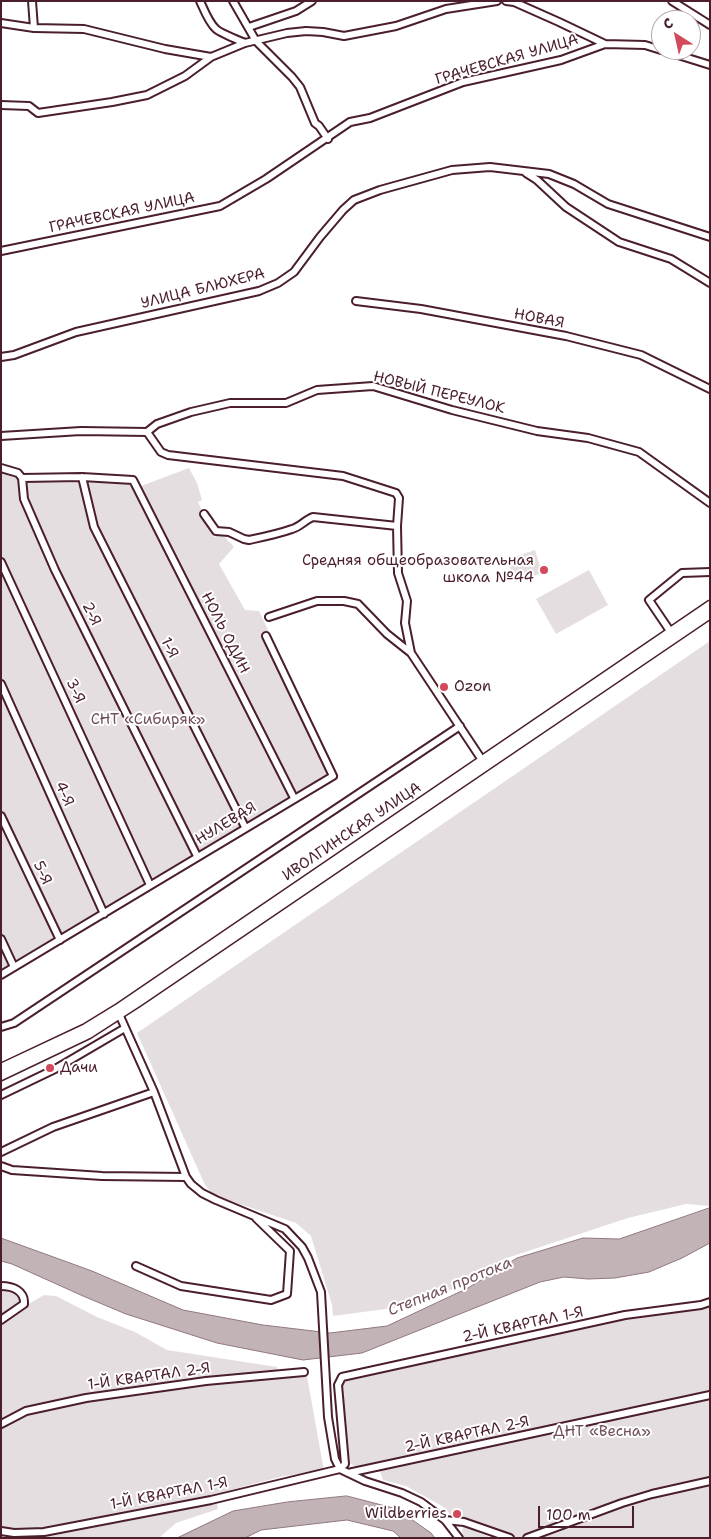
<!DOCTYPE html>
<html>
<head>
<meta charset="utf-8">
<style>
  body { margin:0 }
  #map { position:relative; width:711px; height:1539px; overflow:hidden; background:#fff; font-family:"Shantell Sans",sans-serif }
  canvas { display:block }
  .frame { position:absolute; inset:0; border:2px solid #4a1f2b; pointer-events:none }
  .north { position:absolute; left:651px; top:10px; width:50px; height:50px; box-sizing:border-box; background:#fff; border:1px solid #b7a5aa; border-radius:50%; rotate:325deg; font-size:14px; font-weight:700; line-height:20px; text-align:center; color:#4a1f2b }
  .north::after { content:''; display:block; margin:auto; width:18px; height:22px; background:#d1495b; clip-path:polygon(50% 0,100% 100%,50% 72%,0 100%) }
  .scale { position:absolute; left:538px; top:1506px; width:96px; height:22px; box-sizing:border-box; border:2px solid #4a1f2b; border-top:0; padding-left:6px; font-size:15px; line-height:18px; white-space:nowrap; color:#4a1f2b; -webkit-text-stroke:4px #fff; paint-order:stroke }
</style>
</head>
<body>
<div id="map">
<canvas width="711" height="1539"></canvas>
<div class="frame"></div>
<div class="north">С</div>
<div class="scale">100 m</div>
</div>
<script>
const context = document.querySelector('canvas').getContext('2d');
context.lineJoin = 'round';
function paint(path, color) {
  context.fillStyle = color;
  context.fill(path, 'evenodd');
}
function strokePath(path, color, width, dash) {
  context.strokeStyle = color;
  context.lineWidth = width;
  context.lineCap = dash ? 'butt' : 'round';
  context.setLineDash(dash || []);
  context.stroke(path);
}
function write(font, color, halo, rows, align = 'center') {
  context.font = font + ' "Shantell Sans",sans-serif';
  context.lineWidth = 4;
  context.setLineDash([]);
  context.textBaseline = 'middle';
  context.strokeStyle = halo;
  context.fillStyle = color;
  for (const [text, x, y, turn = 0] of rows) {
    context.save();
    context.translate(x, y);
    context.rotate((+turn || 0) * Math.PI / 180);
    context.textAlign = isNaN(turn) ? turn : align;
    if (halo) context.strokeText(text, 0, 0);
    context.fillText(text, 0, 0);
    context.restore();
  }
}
const green = new Path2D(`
  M189,468L197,483L202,500L198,502L214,537L222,534L234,547L219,564L245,610L259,611L337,776L117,911L1,980V472L17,475L19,482L129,483L133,489Z
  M535,550L542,573L515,582L507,559Z
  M589,570L608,605L556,634L536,599Z
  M710,641V1206L686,1204L628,1218L504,1259L453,1289L408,1306L333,1316L332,1305L311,1236L296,1223L213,1195L205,1185L137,1033Z
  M5,1288L17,1293L22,1308L44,1295L56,1296L97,1317L135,1332L167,1350L277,1367L279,1377L307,1376L324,1471L284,1476L215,1494L218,1509L176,1523L159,1538H1V1289Z
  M710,1306V1538H517L451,1515L442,1506L406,1486L383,1480L378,1465C369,1467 358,1471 350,1463L341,1393L343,1383L347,1380L627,1318L695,1310Z
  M464,1522L468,1528L491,1538H464L462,1532Z`);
const water = new Path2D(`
  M710,1208V1243L682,1258L649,1272L615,1278L588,1279L564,1277L540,1282L362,1353L303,1360L217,1343L126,1314L83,1296L12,1264L1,1261V1238L92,1271L183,1310L263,1325L330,1333L387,1326L468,1288L517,1258L583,1238L619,1239Z
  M347,1496L397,1509L431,1533L435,1538H401L393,1531L347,1520L261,1530L245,1538H177L233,1511L287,1502Z`);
const minor = new Path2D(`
  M32,1L34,28
  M200,1C204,10 209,23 216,29C220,33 238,40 245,43
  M233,1L256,41L292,77L300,87L315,123L319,126L328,139
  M506,1L514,2L559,22L605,44
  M672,1L710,25
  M1,23L34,28L84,29L165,49L211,57L245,43L287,33L306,31L323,32L344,36L396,26L446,9L497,1
  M249,27L296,11L312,1
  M662,50L710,65
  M1,105L29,106L38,113L112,102L147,95L185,76L211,57
  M526,173L537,180L566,207L619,242L671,259L710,283
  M1,251L220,206L266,179L350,122L370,118L463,82L561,60L605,44L645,45L661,50
  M356,301L421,309L566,336L641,355L710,389
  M1,357L14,355L76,332L259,291L278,283L294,272L320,237L343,210L354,200L380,190L452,170L490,167L549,174L574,184L608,204L710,237
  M147,432L161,452L168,455L343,476L396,493L399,498L397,526L398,573L407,601L405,623L411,653L482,760
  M1,436L81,431L147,432L157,424L191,412L230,403H286L317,390L373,386L452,410L537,431L588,438L639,452L710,503
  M1,468L18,473L22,478
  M82,477L94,527L245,827
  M204,514L216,531L229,532L244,539L249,540C263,537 278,534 292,529C300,527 305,520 313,517L397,526
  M1,562L150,885
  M269,617L317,601H344L358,604L387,634L411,653
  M670,631L649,600L682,573L710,572
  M1,684L104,914
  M1,816L60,940
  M197,856L55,570L24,499L22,478L82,477L133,480L294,798
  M1,939L14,967
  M1,975L333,776L266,636
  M119,1014L154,1092L186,1177L191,1184L202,1193L216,1200L285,1229L302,1247L308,1258L321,1292L328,1417L335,1459L340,1469L365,1481L402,1493L421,1502L445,1520L459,1538
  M1,1027L14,1023L460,726
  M1,1095L55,1069L125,1028
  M1,1152L53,1127L154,1092
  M1,1166L12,1170L102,1176L186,1177
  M136,1266L181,1286L271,1300L287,1294L290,1251L256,1218
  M1,1286C13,1286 25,1291 24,1304L1,1320
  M1,1424L26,1411L86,1398L206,1381L304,1372
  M348,1473L710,1395
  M445,1520L464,1522L510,1538
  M1,1531L14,1533L44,1532L211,1500L340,1469L345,1464L338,1385L342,1377L625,1315L701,1305L710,1302
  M527,1538L622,1503L652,1494L710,1481`);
const major = new Path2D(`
  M1,1068L86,1028L117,1009L710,605
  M1,1076L89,1034L137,1003L710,614`);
const markers = [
  [544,570,5,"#d1495b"],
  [444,687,5,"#d1495b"],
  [50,1068,5,"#d1495b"],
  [457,1514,5,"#d1495b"]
];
const streetNames = [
  ["ГРАЧЕВСКАЯ УЛИЦА",507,60,-16],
  ["ГРАЧЕВСКАЯ УЛИЦА",122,213,-12],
  ["УЛИЦА БЛЮХЕРА",203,289,-14],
  ["НОВАЯ",539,319,11],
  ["НОВЫЙ ПЕРЕУЛОК",439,393,14],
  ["2-Я",91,614,64],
  ["НОЛЬ ОДИН",225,633,63],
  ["1-Я",169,648,63],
  ["3-Я",75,691,65],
  ["4-Я",64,794,66],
  ["НУЛЕВАЯ",226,824,-31],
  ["ИВОЛГИНСКАЯ УЛИЦА",352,832,-34],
  ["5-Я",42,873,65],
  ["2-Й КВАРТАЛ 1-Я",523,1325,-12],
  ["1-Й КВАРТАЛ 2-Я",149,1377,-8],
  ["2-Й КВАРТАЛ 2-Я",467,1435,-12],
  ["1-Й КВАРТАЛ 1-Я",169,1494,-11]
];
const poiNames = [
  ["Средняя общеобразовательная",534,561],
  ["школа №44",534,578],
  ["Ozon",454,687,"left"],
  ["Дачи",60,1068,"left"],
  ["Wildberries",447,1514]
];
const parkNames = [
  ["СНТ «Сибиряк»",148,720],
  ["ДНТ «Весна»",602,1432]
];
const waterNames = [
  ["Степная протока",450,1287,-22]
];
paint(green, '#e5dee0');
paint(water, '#c1b3b6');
strokePath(water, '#91787e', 1);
strokePath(minor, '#4a1f2b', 10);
strokePath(major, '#4a1f2b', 11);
strokePath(minor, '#fff', 6);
strokePath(major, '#fff', 8);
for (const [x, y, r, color] of markers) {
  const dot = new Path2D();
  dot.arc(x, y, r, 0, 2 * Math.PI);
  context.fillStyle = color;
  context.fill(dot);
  strokePath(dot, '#fff', 2);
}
write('15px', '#4a1f2b', '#fff', streetNames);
write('15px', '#4a1f2b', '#fff', poiNames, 'right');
write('15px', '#714f58', '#fff', parkNames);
write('italic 16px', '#74535c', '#fff', waterNames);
</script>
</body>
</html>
